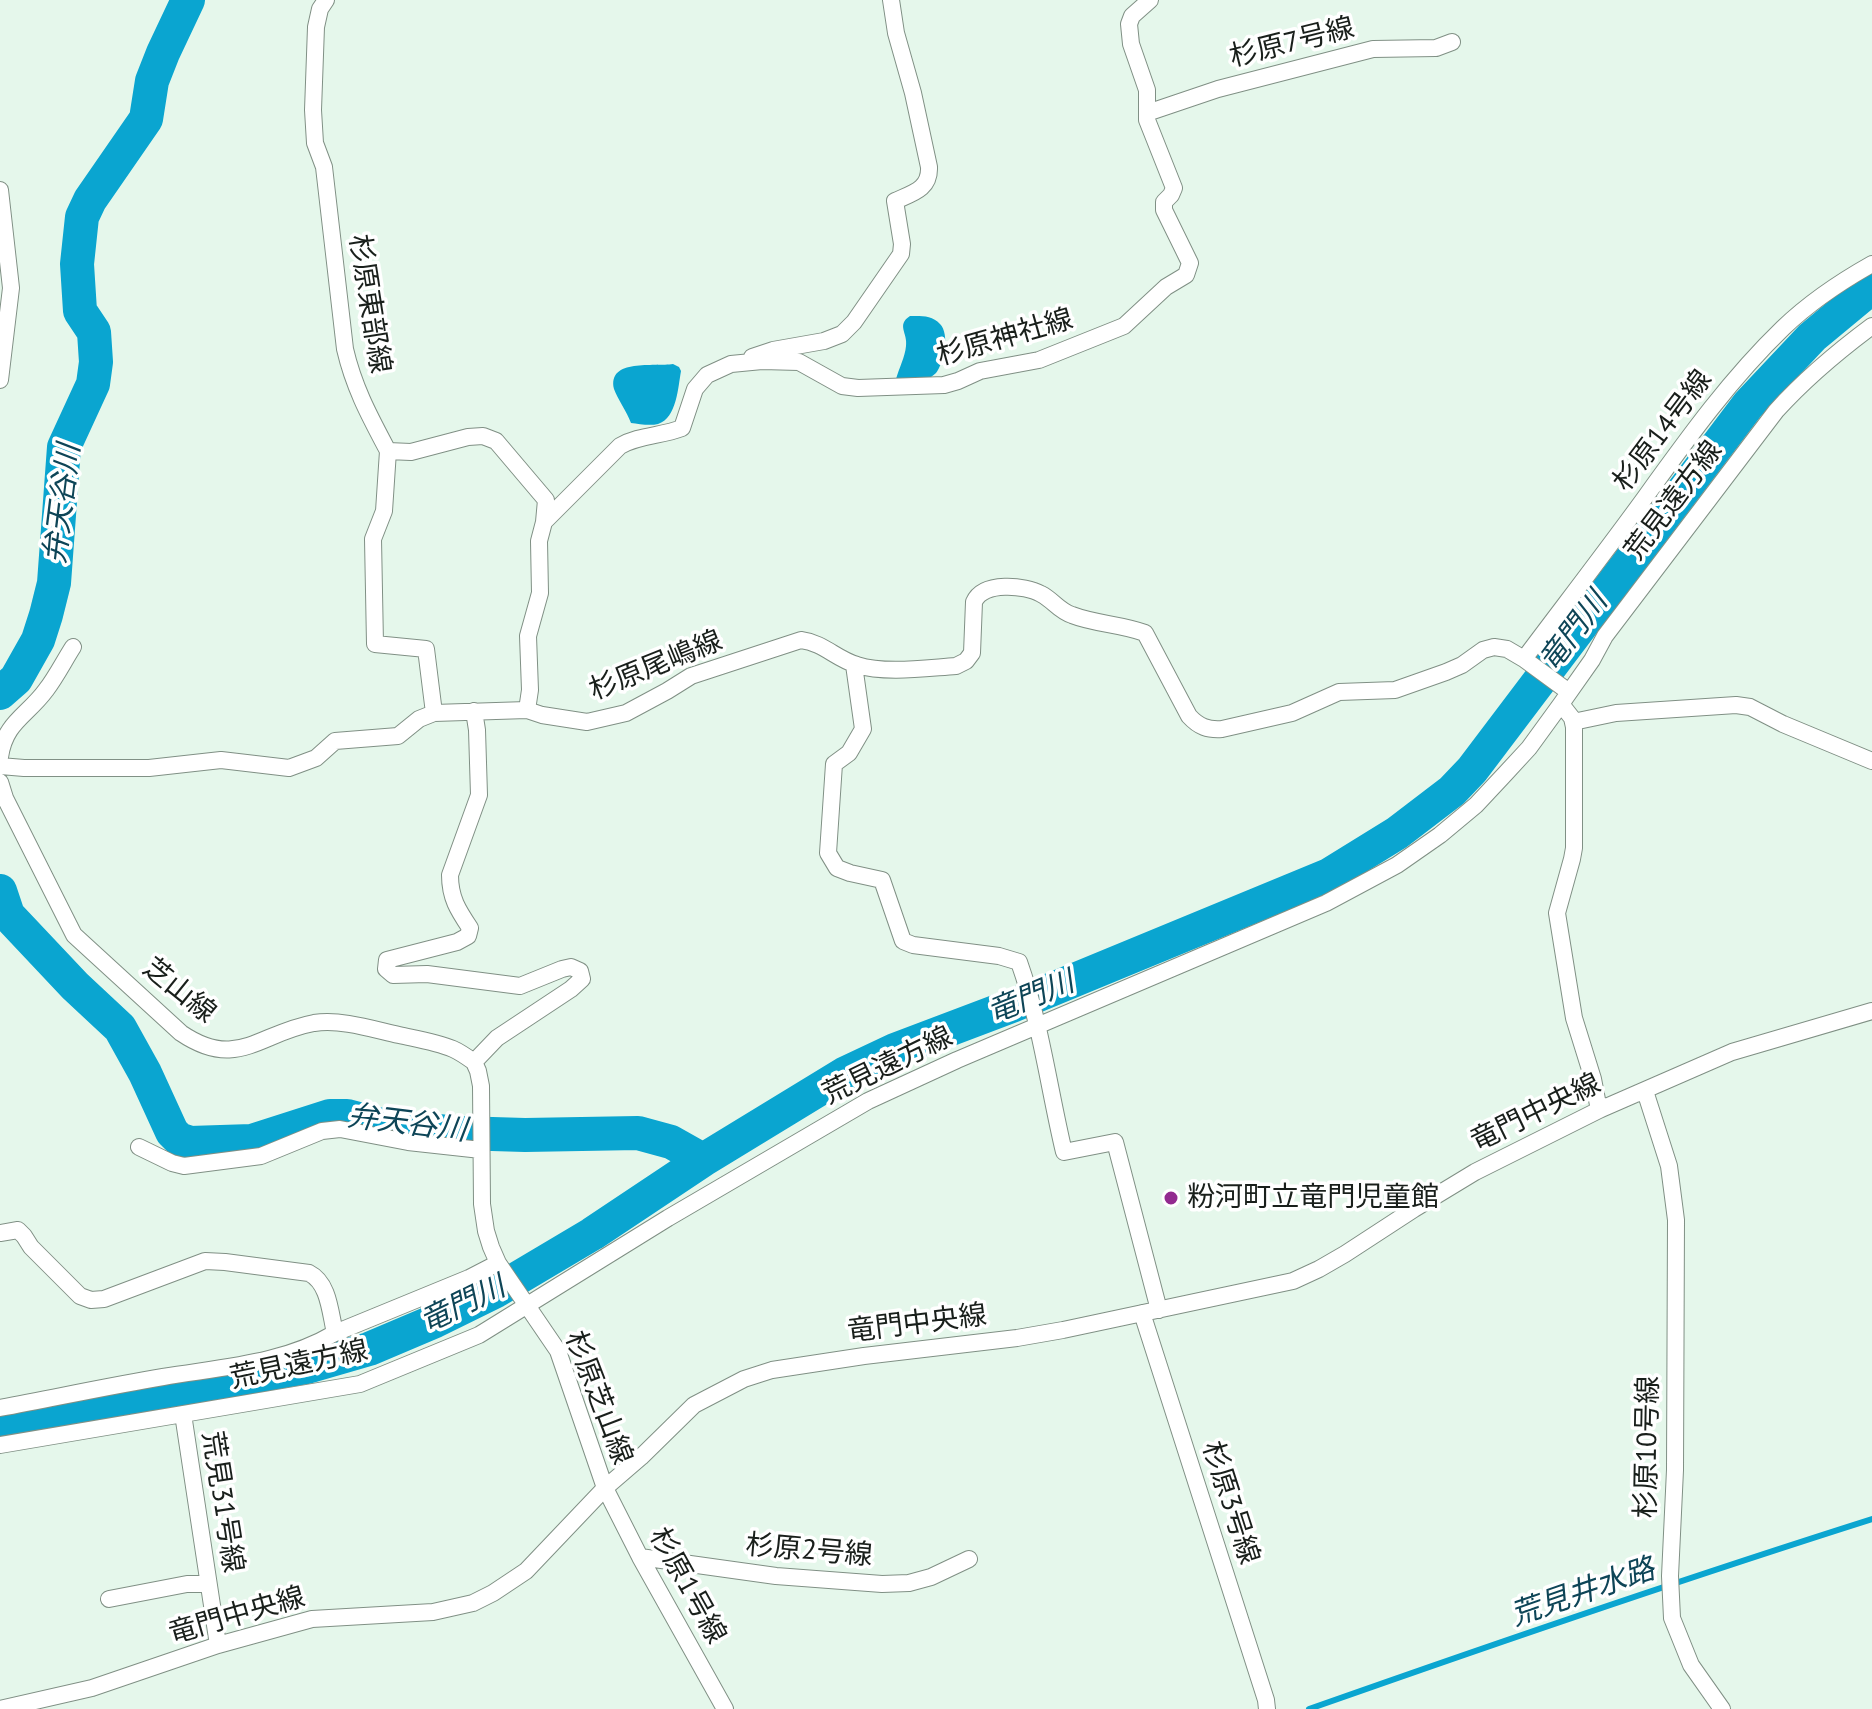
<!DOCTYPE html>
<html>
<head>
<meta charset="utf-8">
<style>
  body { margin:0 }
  canvas { display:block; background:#e5f7eb }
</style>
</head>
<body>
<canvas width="1872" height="1709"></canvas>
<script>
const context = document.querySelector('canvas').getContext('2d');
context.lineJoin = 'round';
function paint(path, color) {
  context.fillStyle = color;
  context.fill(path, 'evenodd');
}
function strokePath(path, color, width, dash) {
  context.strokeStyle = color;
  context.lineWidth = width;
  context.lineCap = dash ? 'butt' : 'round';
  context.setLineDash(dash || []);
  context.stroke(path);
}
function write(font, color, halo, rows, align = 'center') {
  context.font = font + ' "PT Sans","Noto Sans JP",sans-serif';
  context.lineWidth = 7;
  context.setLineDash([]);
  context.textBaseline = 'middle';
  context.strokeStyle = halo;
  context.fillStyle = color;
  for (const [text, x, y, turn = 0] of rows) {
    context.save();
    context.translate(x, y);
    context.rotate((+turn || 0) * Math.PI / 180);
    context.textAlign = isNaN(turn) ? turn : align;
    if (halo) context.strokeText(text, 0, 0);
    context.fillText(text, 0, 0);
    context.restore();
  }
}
const water = new Path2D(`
  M910,316C921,316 932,315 940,324C950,334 944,363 936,373C933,376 929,378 926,381L896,379C899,368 905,357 906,346C908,333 896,325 910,316Z
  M673,364L679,367L681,371C678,387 677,418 658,424C650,426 639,424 631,423C627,412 617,398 614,389C607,358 655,367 673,364Z`);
const stream = new Path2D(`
  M1309,1709C1496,1643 1683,1579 1872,1519`);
const river = new Path2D(`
  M0,693L16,679L38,640L46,615L54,583L64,447L93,384L96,362L94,332L80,311L77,264L82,217L90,200L146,119L152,81L163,53L188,0
  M0,891L8,915L75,986L120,1028L145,1073L172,1132L179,1139L190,1143L252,1141L330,1116H347L385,1126L459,1133L525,1135L638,1133L671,1142L703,1160
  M0,1421L307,1367L369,1349L435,1321L496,1291L592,1234L703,1160L844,1074L895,1050L1014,1005L1329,875L1397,833L1452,791L1472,770L1748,405L1812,337L1865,293L1872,290`);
const street = new Path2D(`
  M326,0L320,9L316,27L313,110L315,143L324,167L345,349C354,388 370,417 388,451L411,452L468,437L483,436L496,441L546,500L544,522
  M1147,113L1218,89L1373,49L1436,48L1452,42
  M0,190L11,288L0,380
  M752,357L773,350L824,341L842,334L854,322L901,254L902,244L895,201C913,193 930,189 929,167L913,93L896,33L891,0
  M388,451L384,511L373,539L375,644L426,649L434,713
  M1524,659C1563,607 1603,555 1641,503C1685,442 1729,380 1783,328C1810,302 1840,282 1872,264
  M854,665L863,729L849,753L834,764L828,853L837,868L850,873L882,880L903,941L913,945L999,956L1019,962C1041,1024 1049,1089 1064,1152L1115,1142L1159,1310
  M1561,704L1572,718L1574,727V848L1572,859L1557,913L1574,1018L1593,1079L1599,1110L1607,1106
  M527,710L530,690L528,636L540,593L539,541L544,522L620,446C639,435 662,436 682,428L695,389L707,375L731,364L762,361L799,362L842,386L858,388L944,385L958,381L980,371L1039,360L1124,326L1166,287L1186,275L1190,263L1164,210V202L1171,195L1174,188L1147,120V90L1131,44L1129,24L1132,16L1150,0
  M474,711L477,730L479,795L450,875C450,898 458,910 470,928L468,936L457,942L387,960L386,969L393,975L427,974L520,986L562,969L571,967L580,971L582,979L571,989L497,1038L474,1062L478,1071L481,1086L482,1204L486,1231L491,1247L498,1263L558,1351L605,1488L640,1557L725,1709
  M1573,722L1616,713L1736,705L1750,707L1783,724L1872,761
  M0,757C5,722 27,716 46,690C56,677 64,661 73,647
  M0,766L24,768H149L221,760L289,768L316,758L335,741L398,736L419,719L434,713L527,710L542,715L587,722L626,713L667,691L691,676L801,640C824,643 836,659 857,665C885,674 926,668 956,666L966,661L972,653L974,602C983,581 1025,585 1041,594C1053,600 1059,611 1072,615C1095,624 1121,624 1145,633L1189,716C1199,727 1208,730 1222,729L1292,713L1339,692L1395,690L1446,672L1462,665L1483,650L1494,647L1507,649L1524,659L1569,692
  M0,782L5,798L74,935L181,1033C237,1071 259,1033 314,1023C342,1019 372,1029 399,1035C417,1039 436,1042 453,1049C460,1052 467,1057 474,1062
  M1636,1094L1645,1091L1669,1166L1676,1220L1675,1470L1670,1576L1672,1618L1691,1665L1722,1709
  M139,1147L172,1163L184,1166L261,1156L322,1131L340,1129L408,1142L481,1150
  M0,1233L18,1230L24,1236L31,1247L80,1296L91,1300L104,1299L205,1261L225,1262L309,1273C329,1283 330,1312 335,1333L469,1278L498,1263
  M1142,1313L1266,1700L1267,1709
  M0,1408C54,1398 109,1386 163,1377C222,1367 283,1364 335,1333
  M183,1414L218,1645
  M0,1445L360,1384L479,1335L668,1218L868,1101L957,1060L1326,903L1397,865L1440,835L1476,805L1505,774L1529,748L1561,704L1592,660L1605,636L1776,411C1805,379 1837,352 1872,326
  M640,1557L776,1576L882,1584L909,1583L931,1577L969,1559
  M109,1599L187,1584H208
  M0,1709L92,1688L218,1645L312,1619L433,1612L473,1603L493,1593L526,1571L605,1488L641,1457L694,1405L744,1379L772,1370L864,1356L1017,1338L1063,1330L1293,1281L1319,1269L1345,1254L1414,1209L1475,1172L1599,1110L1732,1052L1872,1011`);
const markers = [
  [1171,1198,8,"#922a8f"]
];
const streetNames = [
  ["杉原7号線",1292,43,-14],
  ["杉原東部線",369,304,81],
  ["杉原神社線",1005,338,-16],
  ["杉原14号線",1663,431,-53],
  ["荒見遠方線",1674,501,-53],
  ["杉原尾嶋線",656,666,-22],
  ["芝山線",179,991,39],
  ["荒見遠方線",888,1066,-26],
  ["竜門中央線",1536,1113,-26],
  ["竜門中央線",917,1324,-7],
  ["荒見遠方線",299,1365,-12],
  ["杉原芝山線",598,1398,69],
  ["杉原10号線",1648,1447,-89],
  ["荒見31号線",222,1502,81],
  ["杉原3号線",1230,1503,72],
  ["杉原2号線",809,1551,5],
  ["杉原1号線",687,1586,61],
  ["竜門中央線",237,1616,-16]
];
const poiNames = [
  ["粉河町立竜門児童館",1187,1198]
];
const waterNames = [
  ["弁天谷川",63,504,-83],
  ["竜門川",1574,632,-53],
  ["竜門川",1031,998,-22],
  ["弁天谷川",407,1124,7],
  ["竜門川",463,1305,-26],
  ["荒見井水路",1583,1593,-19]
];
paint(water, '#0aa5d0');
strokePath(stream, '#0aa5d0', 6);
strokePath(river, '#0aa5d0', 34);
strokePath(street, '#809085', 18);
strokePath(street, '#fff', 16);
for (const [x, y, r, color] of markers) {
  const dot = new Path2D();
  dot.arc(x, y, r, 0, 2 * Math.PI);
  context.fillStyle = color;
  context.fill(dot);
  strokePath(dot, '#fff', 3);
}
write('28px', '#191f1b', '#fff', streetNames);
write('28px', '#191f1b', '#fff', poiNames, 'left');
write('italic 30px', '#0e4557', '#fff', waterNames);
</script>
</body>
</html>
